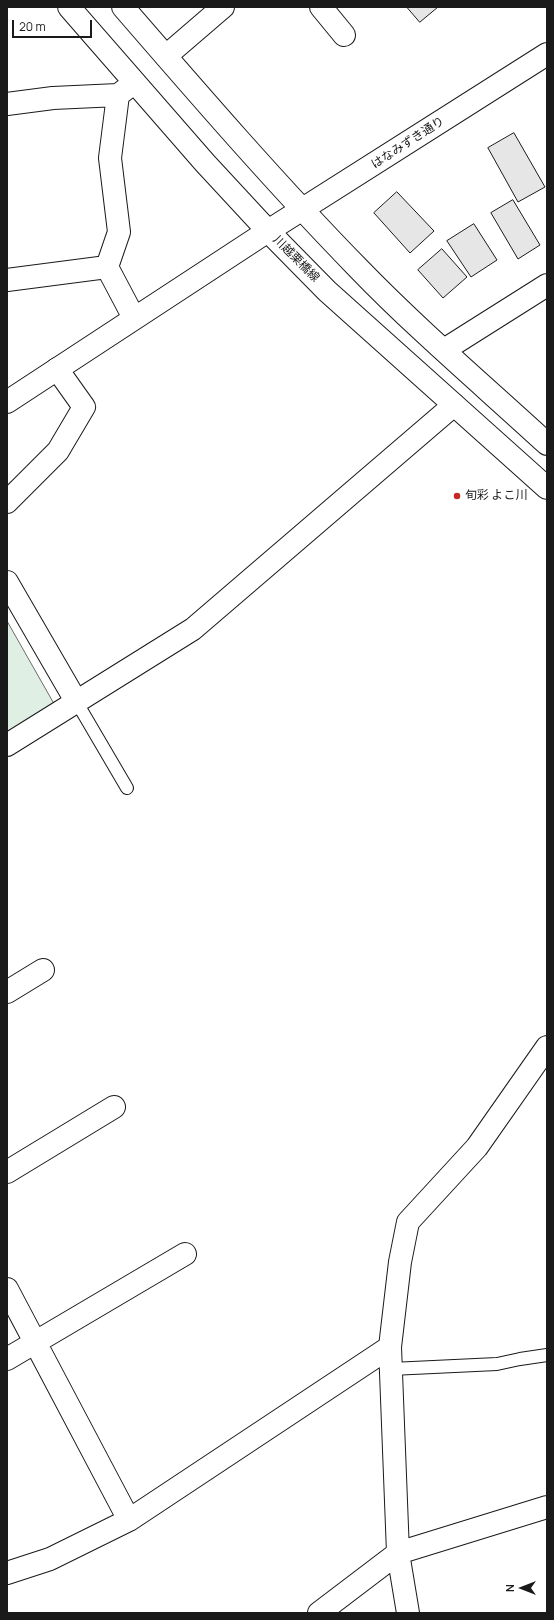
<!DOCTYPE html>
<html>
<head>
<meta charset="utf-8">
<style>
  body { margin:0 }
  #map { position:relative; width:554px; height:1620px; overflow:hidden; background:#fff; font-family:Manrope,sans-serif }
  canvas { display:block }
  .frame { position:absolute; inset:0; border:8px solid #1a1a1a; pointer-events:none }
  .north { position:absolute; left:502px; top:1568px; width:40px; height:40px; -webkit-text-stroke:3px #fff; paint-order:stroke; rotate:270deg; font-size:11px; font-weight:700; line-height:16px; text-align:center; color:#1a1a1a }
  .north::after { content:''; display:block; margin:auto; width:14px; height:18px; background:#1a1a1a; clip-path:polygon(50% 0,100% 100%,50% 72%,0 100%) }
  .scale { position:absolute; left:12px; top:20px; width:80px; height:18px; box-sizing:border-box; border:2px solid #1a1a1a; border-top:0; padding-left:5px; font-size:12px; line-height:14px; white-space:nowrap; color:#1a1a1a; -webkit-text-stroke:3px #fff; paint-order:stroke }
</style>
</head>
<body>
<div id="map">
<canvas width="554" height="1620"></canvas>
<div class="frame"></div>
<div class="north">N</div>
<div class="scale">20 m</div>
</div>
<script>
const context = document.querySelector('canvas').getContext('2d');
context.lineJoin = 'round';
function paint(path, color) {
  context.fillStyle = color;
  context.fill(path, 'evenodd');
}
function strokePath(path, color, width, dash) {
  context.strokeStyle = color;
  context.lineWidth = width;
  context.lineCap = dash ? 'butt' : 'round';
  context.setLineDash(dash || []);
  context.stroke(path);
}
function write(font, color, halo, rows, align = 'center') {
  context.font = font + ' Manrope,"Noto Sans JP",sans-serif';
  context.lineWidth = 3;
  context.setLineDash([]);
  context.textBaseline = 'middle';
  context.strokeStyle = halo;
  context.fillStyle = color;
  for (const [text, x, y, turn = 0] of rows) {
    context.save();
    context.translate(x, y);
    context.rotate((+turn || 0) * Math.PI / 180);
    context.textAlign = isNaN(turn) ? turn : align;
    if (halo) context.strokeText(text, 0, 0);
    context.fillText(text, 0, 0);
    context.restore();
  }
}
const green = new Path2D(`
  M7,621L57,709L7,751Z`);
const building = new Path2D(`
  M407,7H438L420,22Z
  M514,133L545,187L518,202L488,148Z
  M397,192L434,231L410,253L374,213Z
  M513,200L540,245L518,259L491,213Z
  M474,224L497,260L471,277L447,241Z
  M442,249L467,277L443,298L418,270Z`);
const lane = new Path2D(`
  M76,701L127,788
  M391,1369L497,1364L520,1359L547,1355`);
const street = new Path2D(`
  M321,7L344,35
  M166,56L223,7
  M7,104L53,98L118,95L130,86
  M107,267L134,318
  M7,280L107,267L119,232L110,158L118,95
  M444,350L547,285
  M7,502L58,451L84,407L57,369
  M7,582L76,701
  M7,992L43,970
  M7,1172L114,1107
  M7,1289L129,1520
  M7,1359L185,1254
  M7,1573L50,1559L129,1520L390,1347
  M319,1613L398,1553L547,1507
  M408,1613L398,1553L390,1347L400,1262L408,1222L477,1147L547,1047`);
const secondary = new Path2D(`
  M7,402L268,231L547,54
  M7,745L193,629L454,405`);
const primary = new Path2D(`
  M69,7L205,163L268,231L327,291L547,488
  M123,7C200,96 277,185 359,269C418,330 484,386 547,444`);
const markers = [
  [457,496,4,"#c62828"]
];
const streetNames = [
  ["はなみずき通り",408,143,-33],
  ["川越栗橋線",296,259,45]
];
const poiNames = [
  ["旬彩 よこ川",465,496]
];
paint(green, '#e0efe3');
strokePath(green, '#6a6a6a', 1);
paint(building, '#e6e6e6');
strokePath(building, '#1a1a1a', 1);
strokePath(lane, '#1a1a1a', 14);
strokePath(street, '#1a1a1a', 24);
strokePath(secondary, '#1a1a1a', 24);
strokePath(primary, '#1a1a1a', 24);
strokePath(lane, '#fff', 12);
strokePath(street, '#fff', 22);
strokePath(secondary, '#fff', 22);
strokePath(primary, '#fff', 22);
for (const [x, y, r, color] of markers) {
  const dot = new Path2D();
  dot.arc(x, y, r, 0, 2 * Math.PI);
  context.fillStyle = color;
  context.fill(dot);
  strokePath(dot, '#fff', 1.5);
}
write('12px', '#1a1a1a', '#fff', streetNames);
write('12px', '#1a1a1a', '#fff', poiNames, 'left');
</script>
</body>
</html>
